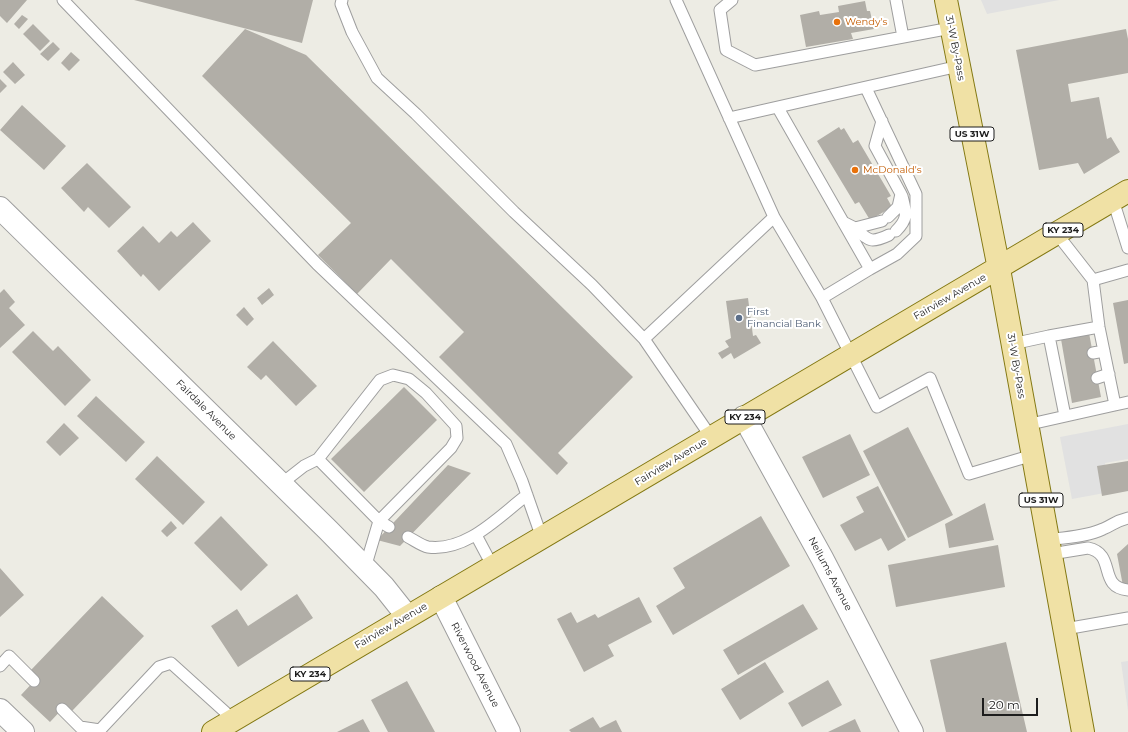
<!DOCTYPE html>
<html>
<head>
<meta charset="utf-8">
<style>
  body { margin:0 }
  #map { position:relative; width:1128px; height:732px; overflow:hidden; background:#edece4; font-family:Montserrat,sans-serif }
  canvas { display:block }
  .scale { position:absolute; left:982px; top:698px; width:56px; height:18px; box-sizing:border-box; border:2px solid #1d1d1d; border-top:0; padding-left:5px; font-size:12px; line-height:14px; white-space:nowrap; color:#1d1d1d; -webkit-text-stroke:3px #fff; paint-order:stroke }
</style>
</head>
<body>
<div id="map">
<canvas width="1128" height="732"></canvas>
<div class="scale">20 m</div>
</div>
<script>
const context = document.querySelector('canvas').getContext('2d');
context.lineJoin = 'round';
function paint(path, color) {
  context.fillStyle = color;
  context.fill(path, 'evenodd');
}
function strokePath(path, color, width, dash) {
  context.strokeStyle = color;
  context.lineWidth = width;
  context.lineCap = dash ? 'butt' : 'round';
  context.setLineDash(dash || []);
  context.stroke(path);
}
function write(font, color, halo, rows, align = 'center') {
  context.font = font + ' Montserrat,sans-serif';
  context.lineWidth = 4;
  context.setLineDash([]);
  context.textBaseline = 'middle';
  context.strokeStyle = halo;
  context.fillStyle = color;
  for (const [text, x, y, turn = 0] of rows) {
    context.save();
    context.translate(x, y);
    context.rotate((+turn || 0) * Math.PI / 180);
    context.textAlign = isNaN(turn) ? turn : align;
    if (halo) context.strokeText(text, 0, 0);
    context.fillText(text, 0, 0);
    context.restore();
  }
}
const parking = new Path2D(`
  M981,0H1059L987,14Z
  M1128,424V459L1105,463L1110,492L1072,499L1060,437Z
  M1128,661V711L1121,662Z`);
const building = new Path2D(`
  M0,0H27L7,23L0,16Z
  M134,0H313L302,43Z
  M865,1L867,11H870L874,29L851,33L853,39L806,47L800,15L819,11L820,15L839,12L838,6Z
  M22,15L28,19L19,29L14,24Z
  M33,24L50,41L40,51L23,34Z
  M245,29L306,55L633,377L558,453L568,463L557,475L439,357L464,332L391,259L357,294L318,255L351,223L202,76Z
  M1126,29L1128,39V73L1068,84L1071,102L1099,97L1107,139L1111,137L1120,152L1084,174L1078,163L1039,170L1016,50Z
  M53,42L60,49L48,61L40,54Z
  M71,52L80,60L69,71L61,63Z
  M13,62L25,75L15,84L3,72Z
  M0,79L7,86L0,93Z
  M22,105L66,146L44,170L0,130Z
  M839,127L841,130L844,128L853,143L858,140L891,196L887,198L892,207L870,220L859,202L855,204L817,141Z
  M87,163L131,207L109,228L88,207L84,212L61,188Z
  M193,222L211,241L159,291L143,274L141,277L117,251L143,226L159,243L171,231L177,237Z
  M269,288L274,295L262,305L257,298Z
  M4,289L15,302L9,308L25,325L0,348V293Z
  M748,298L753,336L756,335L761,343L734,359L731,353L722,359L718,353L729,347L725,341L731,338L726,301Z
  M1128,300V363L1124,364L1113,303Z
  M244,307L254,319L247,326L236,315Z
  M33,331L53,351L58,346L91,380L65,406L12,352Z
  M1089,333L1101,397L1072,403L1061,339Z
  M273,341L317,386L296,406L266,375L261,380L247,367Z
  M404,387L437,420L364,492L331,459Z
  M96,396L145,442L126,462L77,416Z
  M64,423L79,438L60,456L46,442Z
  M908,427L953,515L908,538L863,451Z
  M850,434L870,475L823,498L802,457Z
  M157,456L205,502L183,525L135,479Z
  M1128,461V491L1102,496L1097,466Z
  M448,465L471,473L400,546L377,540Z
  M878,486L906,540L888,551L881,538L855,551L840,525L864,512L856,497Z
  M985,503L994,540L949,548L945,524Z
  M221,516L268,565L241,591L194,543Z
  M761,516L790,566L673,635L656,606L685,588L673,568Z
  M171,521L177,528L167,537L161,531Z
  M1128,544V585L1123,586L1117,554Z
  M998,545L1005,587L896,607L888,565Z
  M0,568L24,595L0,617Z
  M297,594L313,618L238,667L211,626L237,609L248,626Z
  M102,596L144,636L72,711L66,705L50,722L21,695L38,677L31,670Z
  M639,597L652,622L608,645L614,656L584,672L557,619L571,612L577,623L595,614L598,618Z
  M803,604L818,629L738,675L723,650Z
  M1006,642L1027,732H946L930,660Z
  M765,662L784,692L740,720L721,689Z
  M828,680L842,705L802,727L788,703Z
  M407,681L435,732H388L371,700Z
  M593,717L600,728L616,720L622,732H571L569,730Z
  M363,719L370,732H337Z
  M855,719L861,732H828Z`);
const lane = new Path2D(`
  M63,0L317,264L506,444L522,481L542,538
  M342,0L341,4L352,32L377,78L416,114L514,212L592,285L644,339
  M676,0L774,217
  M732,0L720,10L726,50L755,65L951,28
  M896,0L903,37
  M778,108L870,269L897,254L916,236V194L866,88
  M729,118L959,66
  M882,121L875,146L901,194L898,207L888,217
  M1113,200L1128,248
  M843,222L855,228L882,221
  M855,228C869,242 872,243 889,235
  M896,231C909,218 906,213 902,196
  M1057,234L1093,280L1128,270
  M822,298L870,269
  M1049,336L1099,327
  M1012,344L1049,336L1065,416
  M1093,353L1104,351
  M1097,378L1109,374
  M1115,405L1128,402
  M1026,425L1115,405L1099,327L1093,280
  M711,437L644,339L774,217L822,298L877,407L930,378L969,474L1033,455
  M318,459L379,521L389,527
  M281,484L304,466L318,459L380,380L393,375L409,379L426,393L456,426L457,438L451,448L379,521L365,568
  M476,535L493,567
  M408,537C414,540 422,546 428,547C467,552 499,516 527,495
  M1048,540C1066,537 1086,537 1103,529C1113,525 1115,521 1128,518
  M1051,554L1088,548C1117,554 1097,587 1128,590
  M1065,629L1128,618
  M0,666L9,656L34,681
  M62,709L80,727L100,730L159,667L171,663L234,720`);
const street = new Path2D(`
  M0,208L328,530L384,587L407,616
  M744,417L822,558L912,732
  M441,597L509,732
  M0,710L23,732`);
const primary = new Path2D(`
  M946,0L999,269L1083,732
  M213,732L1128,191`);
const markers = [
  [837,22,4,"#e8710a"],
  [855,170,4,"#e8710a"],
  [739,318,4,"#5c6f8a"]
];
const shields = [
  [972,134,44],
  [1063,230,40],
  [745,417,40],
  [1041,500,44],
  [310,674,40]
];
const shieldNames = [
  ["US 31W",972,134],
  ["KY 234",1063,230],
  ["KY 234",745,417],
  ["US 31W",1041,500],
  ["KY 234",310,674]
];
const foodNames = [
  ["Wendy's",845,22],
  ["McDonald's",863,170]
];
const streetNames = [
  ["31-W By-Pass",955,48,79],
  ["Fairview Avenue",950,297,-30],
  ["31-W By-Pass",1016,366,80],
  ["Fairdale Avenue",206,410,45],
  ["Fairview Avenue",671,462,-31],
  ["Nellums Avenue",830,574,62],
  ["Fairview Avenue",391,626,-30],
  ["Riverwood Avenue",475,665,63]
];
const serviceNames = [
  ["First",747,312],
  ["Financial Bank",747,324]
];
paint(parking, '#e1e1e1');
paint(building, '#b1aea7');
strokePath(lane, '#9e9e9e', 13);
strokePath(street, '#9e9e9e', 24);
strokePath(primary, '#837812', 24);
strokePath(lane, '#fff', 11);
strokePath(street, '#fff', 22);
strokePath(primary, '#f0e1a5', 22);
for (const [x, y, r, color] of markers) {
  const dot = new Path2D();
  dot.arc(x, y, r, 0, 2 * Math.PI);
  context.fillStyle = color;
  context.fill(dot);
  strokePath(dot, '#fff', 1.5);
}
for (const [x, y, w] of shields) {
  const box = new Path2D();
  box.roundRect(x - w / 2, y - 7, w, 14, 3);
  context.fillStyle = '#fff';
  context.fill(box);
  strokePath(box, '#1d1d1d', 1);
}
write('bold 9px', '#1d1d1d', null, shieldNames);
write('10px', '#c56008', '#fff', foodNames, 'left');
write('10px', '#1d1d1d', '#fff', streetNames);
write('10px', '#4e5e75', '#fff', serviceNames, 'left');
</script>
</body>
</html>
